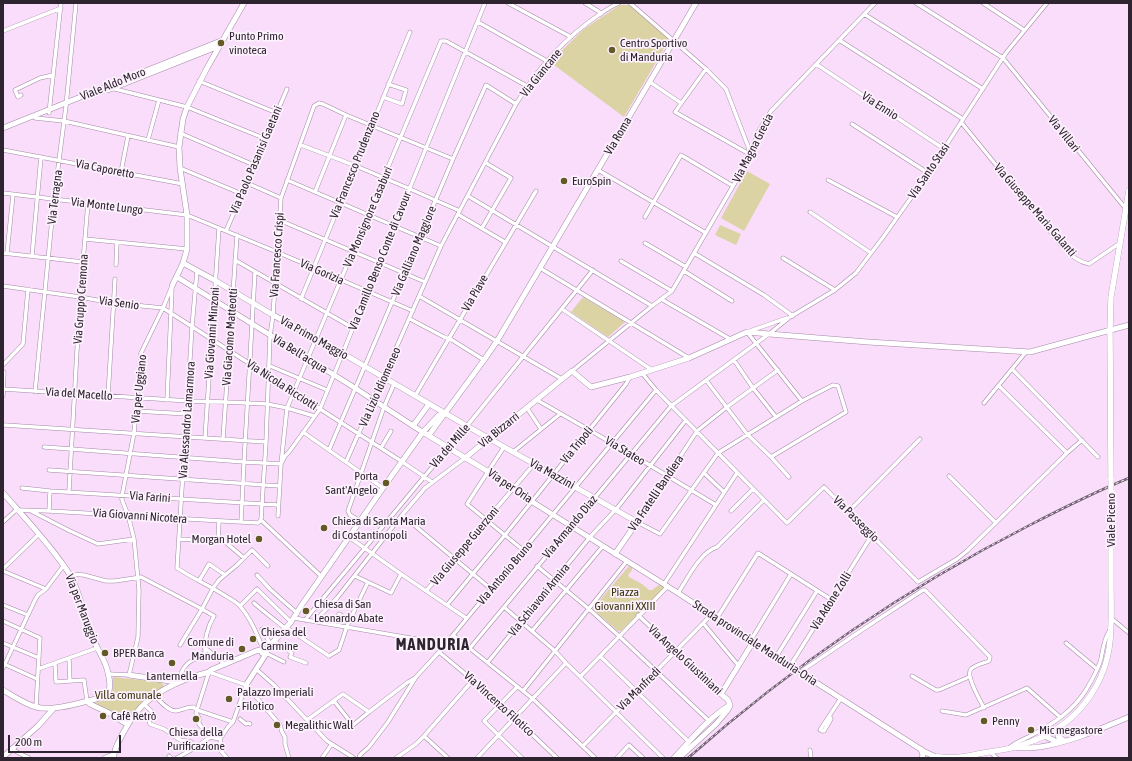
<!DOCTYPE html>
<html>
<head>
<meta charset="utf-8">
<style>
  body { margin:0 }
  #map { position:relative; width:1132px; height:761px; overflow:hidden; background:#f9ddfb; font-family:"Asap Condensed",sans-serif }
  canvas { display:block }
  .frame { position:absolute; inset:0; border:4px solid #2e242f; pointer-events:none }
  .scale { position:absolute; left:8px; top:735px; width:113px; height:18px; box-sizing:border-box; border:2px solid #2e242f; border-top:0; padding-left:5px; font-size:12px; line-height:14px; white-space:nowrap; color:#2e242f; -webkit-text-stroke:3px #fcf1fd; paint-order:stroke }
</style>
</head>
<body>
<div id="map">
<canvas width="1132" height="761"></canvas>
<div class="frame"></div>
<div class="scale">200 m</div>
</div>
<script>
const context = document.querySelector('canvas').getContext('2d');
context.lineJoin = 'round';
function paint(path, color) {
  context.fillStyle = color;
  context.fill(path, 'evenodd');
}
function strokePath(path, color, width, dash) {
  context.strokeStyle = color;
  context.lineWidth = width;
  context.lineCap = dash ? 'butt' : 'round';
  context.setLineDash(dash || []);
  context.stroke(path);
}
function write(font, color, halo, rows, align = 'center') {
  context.font = font + ' "Asap Condensed",sans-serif';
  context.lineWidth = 3.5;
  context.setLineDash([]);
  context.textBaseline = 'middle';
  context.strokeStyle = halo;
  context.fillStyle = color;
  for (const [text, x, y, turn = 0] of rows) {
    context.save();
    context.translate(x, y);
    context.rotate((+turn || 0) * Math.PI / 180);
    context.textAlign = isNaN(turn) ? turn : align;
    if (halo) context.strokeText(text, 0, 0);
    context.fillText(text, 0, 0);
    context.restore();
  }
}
const green = new Path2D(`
  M620,5H628L634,7L670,38L624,117L550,62L584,29Z
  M747,171L770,184L744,231L721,218Z
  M720,225L741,234L736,245L715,235Z
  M583,297L625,322L608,337L571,312Z
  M629,566L632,567V570L628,575L629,577L642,584L649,590H652L660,584L663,587V589L621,631H618L595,611L593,608Z
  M113,677L160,682L162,683L164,686L163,688C148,698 138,707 126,721L95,703C98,702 104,701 107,699C114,695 113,683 113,677Z`);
const street = new Path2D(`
  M508,3L571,37
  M585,3L598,11L601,14
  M630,3L706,69L726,89L751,154
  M916,3L1003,58L1126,209
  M983,3L1024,30
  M864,14L983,89
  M478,22L547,61
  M3,31L61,8
  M839,40L963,119
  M816,64L944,149
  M706,69L675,112L751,155
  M199,81L277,113
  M650,82L681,103
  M111,88L187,107L266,139
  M21,95L18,97L15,90L17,89L40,78L53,75
  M383,97L402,104L406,90L388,84
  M49,113L61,3
  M35,118L64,121L179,147
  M961,122L1062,246C1071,255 1076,261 1089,264L1120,243
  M852,124L928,173
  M180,133L254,165
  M148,140L159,100
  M301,145L356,166L410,189L460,211
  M3,150L183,184
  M180,168L242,194
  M598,170L706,233
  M121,172L128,136
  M287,180L441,246
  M828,180L897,217
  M247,183L281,198
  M315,192L346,115
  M3,193L187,215L277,252L413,311
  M468,196L652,306
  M810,212L871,253
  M459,215L505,242
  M645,217L681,155L733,186
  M279,220L425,282
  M482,228L511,178L486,163
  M226,231L287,89
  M85,239L187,249
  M645,243L686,267
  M3,253L83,262
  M7,253L13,195
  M694,253L764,295L793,316
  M32,256L41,157
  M783,258L835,290
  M235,260L353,328
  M621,261L672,291
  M116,265L117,242
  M540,268L689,358
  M197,271L192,327L177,568C192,578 208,585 224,595C229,598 235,601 239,605C250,617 257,634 263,649
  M684,271L732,301
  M3,286L80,297L113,303L163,308L320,409L401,461L432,482
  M419,296L562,379
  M301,299L410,32
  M661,299L730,339
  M562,309L652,370
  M787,318L747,332L802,401
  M410,319L444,337L452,340L484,360
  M734,360L753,388L776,417
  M3,365L23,344L28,289
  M270,366L327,390
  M1012,369L1098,457
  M572,371L652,306L672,291L751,155L757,134L771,111L875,3
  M3,372H4L3,396
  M642,373L656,390L787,523L824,487L918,582L957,559L967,551L1067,453L1082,440
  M706,380L747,434L771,457L789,477
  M999,386L1067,453
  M3,389L189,401L226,402L267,404L287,408L314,416
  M35,392L54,199L66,106L76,3
  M108,396L115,279
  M415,396L536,191
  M167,400L172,289
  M537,400L631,454L716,505
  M984,403L1026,352
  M527,408L541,429
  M136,411L188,414
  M4,425L266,442
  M303,432L383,488
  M205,438L219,228
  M223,439L237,235
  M44,447L244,462L255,272
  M504,447L467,504L523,550
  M381,448L391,431
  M329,450L453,159L486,85L516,104
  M513,452L560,414
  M771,457L846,412L838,386L833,385L802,401L718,453L660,534L637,522L697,431L727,407L778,370
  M346,462L441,246L516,104C537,69 566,37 600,14C606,10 612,6 619,3
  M49,470L280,486
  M704,473L724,492
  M949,476L995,522
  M22,488L50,491L278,505
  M69,491L80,297L88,203
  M31,511L68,530L98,544L134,539
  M49,511L50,491
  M731,511L753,489
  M849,511L920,439
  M402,515L491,589
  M278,516L281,464L285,456L289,452L320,409L485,3
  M261,520L266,442L270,336L273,315L281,198L314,106L319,103L323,104L346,115L453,159
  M261,520L322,577
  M360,521L350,515L348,511L384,407L394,384
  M3,522L15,511L18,510L49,511L258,523L261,520
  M241,522L244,462L281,464L287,408L441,41H446L527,86
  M349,537L401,574L466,618
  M180,539L224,541L244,558
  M218,541L219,521
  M537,566L589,609L619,636L709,721
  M3,569L39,534
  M3,571L46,589
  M69,574L84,575L106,581H115L141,577L202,609L180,645
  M257,575L270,589L280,598
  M355,576L391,593L401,574
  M199,581L209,564L225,575
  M664,584L737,473
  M426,591L534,464
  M678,593C688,578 700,552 717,547L764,500
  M281,599L297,613
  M254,603C264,612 275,620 286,629
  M3,605L28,615
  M447,605L505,535L626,384L630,377
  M240,606L257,589L291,622
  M504,607L555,651L566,663L663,758
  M638,615L721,694
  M294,618L445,644
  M717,618L758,553L832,600
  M1111,618L1129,633
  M305,620L424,477L467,426L593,270
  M3,621L40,638L36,707
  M315,621L337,598L402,515L425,488L465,458
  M703,623L738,665
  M334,624L339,614L341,615
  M287,628L329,656L339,650L347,626L368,582
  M262,629L271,645
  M532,631L603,546
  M453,635L533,699L595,758
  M751,640L791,574
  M274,641L292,653L290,657L306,663
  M3,643L39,658
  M1066,643L1097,669
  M204,647L220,660L224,665
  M470,648L671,406L769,334L790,317L835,290L856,273L884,236L925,178L1006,53L1047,3
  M439,652L493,697L557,758
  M266,653L284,662
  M600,656L689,742
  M776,657L817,591
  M69,659L70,681
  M488,662L590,537L618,507L686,420
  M4,664L37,679
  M55,664L56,682L84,680L87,701
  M790,666L872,535
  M3,668L35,600L38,595L46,589L64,565
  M38,669L97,648
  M256,669L274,685L327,741L354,758
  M801,673L803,670L865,628L923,590H925L990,657L989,661C984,663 975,665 971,669C965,675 980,700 984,708
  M109,674L129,675L138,637L139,590L134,539L128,515L122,500V496L134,433L141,353L163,308L172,286
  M912,676L936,690H939L969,677
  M580,677L668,586
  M178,682C181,673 184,664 193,660C198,658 201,658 205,654C204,640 207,628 214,616L202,609L213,588L219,580L237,565L252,550L268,566
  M246,685L280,725L282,732L285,737V744L289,758
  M517,687L484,721L522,758
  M523,691L627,561
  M155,696C160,701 168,711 176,711C182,710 187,707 193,707L197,710L233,722
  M334,701L353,725L369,712
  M144,704L152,712V715
  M942,711L966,715L1027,688L1060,717
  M830,717L831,719L824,731H822L820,730C827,719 834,709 841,698
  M240,719L246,724L248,723L250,724
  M149,720L150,724L164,729L180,740L191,742L196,747
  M307,720L343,694L369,712L408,682L415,678
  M233,722L246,685
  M424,736L448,758
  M210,737L199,724V718L196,713L209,672L246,685
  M210,737L220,739L221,746V751L227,758
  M220,739L228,727L233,722
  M583,746L712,614
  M1010,747C1016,742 1025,739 1032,735C1053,724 1073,711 1086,690C1092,680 1098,670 1101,659C1103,649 1104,638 1110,630
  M11,749L29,758
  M810,750L811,758
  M990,752L997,758
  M169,756L171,758
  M177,758L198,746L210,737
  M322,758L331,745
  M359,758L360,755L369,747L388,722L416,677L439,652L656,390
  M396,758L416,744L424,736L473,680
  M477,758L566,663
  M617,758L629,745L643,758`);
const secondary = new Path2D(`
  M108,90L219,46
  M3,128L223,40
  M183,263L216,281L273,315L342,353L467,426L637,522L615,554
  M177,277L355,388L421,431L487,471L531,501L678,593L776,657L925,752L936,757
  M172,286L183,263L187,249V215L180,168L179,147L183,119L187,107L207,68L244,3
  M413,426L429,404
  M429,435L484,360L497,341L696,3
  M465,458L572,371L591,387L630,377L689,358L747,332L769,334L868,342L1030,352L1129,325
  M3,493C24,517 46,540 64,566C80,587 83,615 93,639C98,651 106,661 108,673C110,680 112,693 104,697C85,701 55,712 36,707C25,704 13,696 3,690
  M266,650L291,622L301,606L383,488L423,432L439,415L445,413
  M129,675L177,682
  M246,685L266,654
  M87,701L90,704L109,713L128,725
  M730,705L728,700L721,694L753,642
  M1057,729L1058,736L1063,740
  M1045,736L1055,741H1060
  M1015,747C1023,749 1031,748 1040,747C1073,741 1098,730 1129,717
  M921,749L923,755L922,758
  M3,757L38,726L54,708
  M105,758L113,755
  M114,758C113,750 119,742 122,735C126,728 130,720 135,714C153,691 182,679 209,672L211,670L256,651L265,649L267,651L266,654L262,653V650
  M674,758C691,740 708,718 730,705
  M679,758L716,724L727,711L730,706`);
const primary = new Path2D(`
  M1111,480L1110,330L1111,297L1129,190
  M941,757C957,760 974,754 989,752C1000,750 1011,749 1022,745C1029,742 1037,740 1044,736C1081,718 1106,682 1110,641C1112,622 1111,602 1111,583C1111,552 1111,521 1111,490
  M934,758L937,756L942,758`);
const rail = new Path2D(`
  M688,758C791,667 905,589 1028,526C1061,509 1095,492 1129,478`);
const primaryBridge = new Path2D(`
  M1111,480V490`);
const markers = [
  [221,43,4,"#645926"],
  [612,50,4,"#645926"],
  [564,181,4,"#645926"],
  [386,483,4,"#645926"],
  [324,528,4,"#645926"],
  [259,539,4,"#645926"],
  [306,611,4,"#645926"],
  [253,639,4,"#645926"],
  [242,649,4,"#645926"],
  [105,653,4,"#645926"],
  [172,663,4,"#645926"],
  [229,699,4,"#645926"],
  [103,716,4,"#645926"],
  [196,719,4,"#645926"],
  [984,721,4,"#645926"],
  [277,725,4,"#645926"],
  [1031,730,4,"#645926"]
];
const poiNames = [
  ["Punto Primo",229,36],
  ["vinoteca",229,50],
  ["Centro Sportivo",620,43],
  ["di Manduria",620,57],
  ["EuroSpin",572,181],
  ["Porta",378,476,"right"],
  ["Sant'Angelo",378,490,"right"],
  ["Chiesa di Santa Maria",332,521],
  ["di Costantinopoli",332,535],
  ["Morgan Hotel",251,539,"right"],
  ["Chiesa di San",314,604],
  ["Leonardo Abate",314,618],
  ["Chiesa del",261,632],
  ["Carmine",261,646],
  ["Comune di",234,642,"right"],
  ["Manduria",234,656,"right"],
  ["BPER Banca",113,653],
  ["Lanternella",172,676,"center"],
  ["Palazzo Imperiali",237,692],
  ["- Filotico",237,706],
  ["Cafê Retrò",111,716],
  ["Penny",992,721],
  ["Megalithic Wall",285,725],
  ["Mic megastore",1039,730],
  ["Chiesa della",196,732,"center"],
  ["Purificazione",196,746,"center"]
];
const streetNames = [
  ["Via Giancane",541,73,-51],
  ["Viale Aldo Moro",113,84,-22],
  ["Via Ennio",880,106,33],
  ["Via Villari",1064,134,51],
  ["Via Roma",618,136,-59],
  ["Via Magna Grecia",753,148,-63],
  ["Via Paolo Pasanisi Gaetani",256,160,-67],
  ["Via Francesco Prudenzano",355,165,-68],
  ["Via Caporetto",105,169,11],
  ["Via Santo Stasi",929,171,-56],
  ["Via Terragna",55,197,-83],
  ["Via Monte Lungo",107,206,7],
  ["Via Giuseppe Maria Galanti",1035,210,49],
  ["Via Monsignore Casaburi",368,217,-67],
  ["Via Galliano Maggiore",414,251,-67],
  ["Via Francesco Crispi",277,255,-86],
  ["Via Camillo Benso Conte di Cavour",380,261,-68],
  ["Via Gorizia",322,272,24],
  ["Via Piave",475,293,-60],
  ["Via Gruppo Cremona",81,299,-86],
  ["Via Senio",119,303,8],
  ["Via Giovanni Minzoni",212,333,-86],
  ["Via Giacomo Matteotti",230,337,-86],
  ["Via Primo Maggio",314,338,29],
  ["Via Bell'acqua",300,354,32],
  ["Via Nicola Ricciotti",282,385,33],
  ["Via Lizio Idiomeneo",380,387,-66],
  ["Via per Uggiano",139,389,-84],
  ["Via del Macello",79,394,4],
  ["Via Alessandro Lamarmora",187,420,-86],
  ["Via Bizzarri",499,430,-39],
  ["Via Tripoli",577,445,-51],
  ["Via dei Mille",450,446,-49],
  ["Via Stateo",625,451,31],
  ["Via Mazzini",552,474,29],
  ["Via per Oria",510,486,34],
  ["Via Fratelli Bandiera",656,493,-56],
  ["Via Farini",150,497,4],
  ["Via Giovanni Nicotera",140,516,4],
  ["Via Passeggio",856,519,45],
  ["Viale Piceno",1111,520,-90],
  ["Via Armando Diaz",570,527,-50],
  ["Via Giuseppe Guerzoni",465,546,-50],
  ["Via Antonio Bruno",505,573,-50],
  ["Via Schiavoni Armira",539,600,-51],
  ["Via Adone Zolli",831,601,-58],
  ["Via per Maruggio",82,609,69],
  ["Strada provinciale Manduria-Oria",755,643,33],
  ["Via Angelo Giustiniani",685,660,43],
  ["Via Manfredi",639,689,-45],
  ["Via Vincenzo Filotico",499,704,42]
];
const parkNames = [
  ["Piazza",625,592],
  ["Giovanni XXIII",625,606],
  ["Villa comunale",128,695]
];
const districtNames = [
  ["MANDURIA",433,645]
];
paint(green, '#dcd3a5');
strokePath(street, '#a38aa5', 4.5);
strokePath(secondary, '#a38aa5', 6);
strokePath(primary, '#a38aa5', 6);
strokePath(street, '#fff', 3.5);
strokePath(secondary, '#fff', 5);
strokePath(primary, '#fff', 5.5);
strokePath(rail, '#736374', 2.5);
strokePath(rail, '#fcf1fd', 1, [3]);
strokePath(primaryBridge, '#a38aa5', 6, []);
strokePath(primaryBridge, '#fff', 5.5);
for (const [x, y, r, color] of markers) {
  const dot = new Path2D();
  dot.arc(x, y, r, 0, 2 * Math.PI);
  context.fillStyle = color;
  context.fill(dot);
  strokePath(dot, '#fcf1fd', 1.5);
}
write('12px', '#2e242f', '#fcf1fd', poiNames, 'left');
write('12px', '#2e242f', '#fcf1fd', streetNames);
write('12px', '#3c340d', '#fcf1fd', parkNames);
context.letterSpacing = '1px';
write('bold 16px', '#2e242f', '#fcf1fd', districtNames);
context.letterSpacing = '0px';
</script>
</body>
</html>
